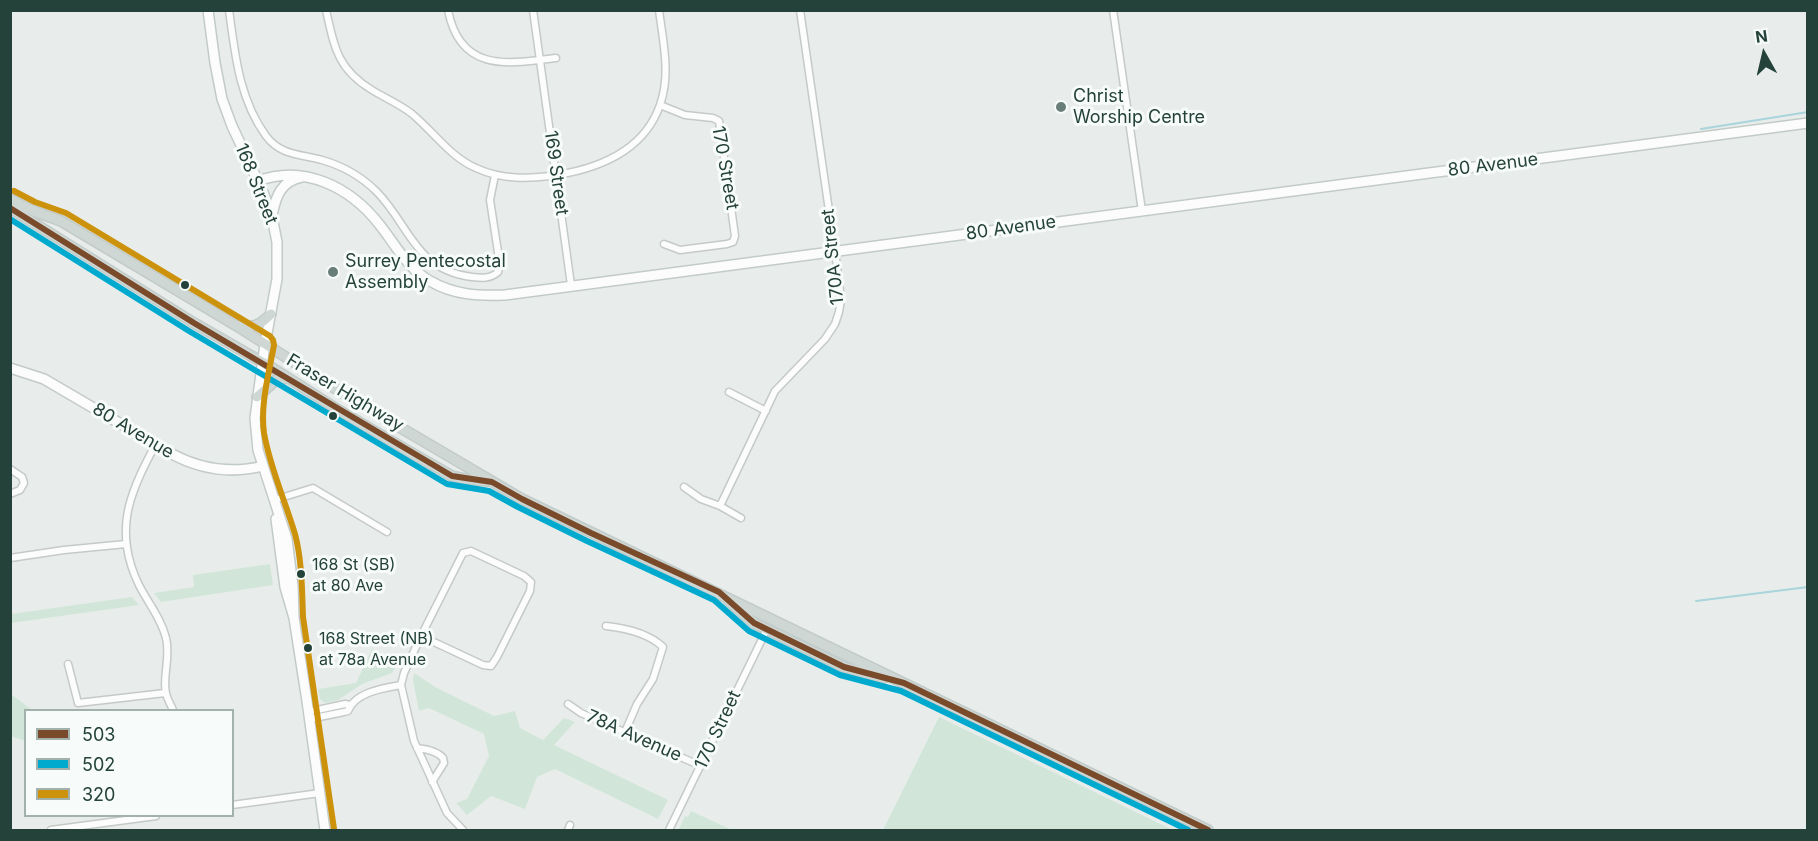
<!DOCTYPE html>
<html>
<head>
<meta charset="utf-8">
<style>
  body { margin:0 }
  #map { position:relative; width:1818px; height:841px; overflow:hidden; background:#e8edeb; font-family:Inter,sans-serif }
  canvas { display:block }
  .frame { position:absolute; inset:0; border:12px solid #24423a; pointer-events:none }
  .legend { position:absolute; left:24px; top:709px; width:210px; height:108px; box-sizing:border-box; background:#f7fbf9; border:2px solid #a3b1ad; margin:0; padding:8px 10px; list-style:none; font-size:18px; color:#24423a }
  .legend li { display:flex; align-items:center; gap:12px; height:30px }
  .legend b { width:30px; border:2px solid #a3b1ad }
  .north { position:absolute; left:1734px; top:24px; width:60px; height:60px; -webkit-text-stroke:4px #f7fbf9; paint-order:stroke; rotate:352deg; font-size:16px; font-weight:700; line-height:24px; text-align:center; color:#24423a }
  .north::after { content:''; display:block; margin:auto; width:21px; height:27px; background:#24423a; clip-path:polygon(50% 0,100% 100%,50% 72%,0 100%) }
</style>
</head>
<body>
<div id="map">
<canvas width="1818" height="841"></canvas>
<div class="frame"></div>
<ul class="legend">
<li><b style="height:8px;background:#7a4b2a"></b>503</li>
<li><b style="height:8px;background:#00a9ce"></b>502</li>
<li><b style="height:8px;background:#cd920c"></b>320</li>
</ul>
<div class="north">N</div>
</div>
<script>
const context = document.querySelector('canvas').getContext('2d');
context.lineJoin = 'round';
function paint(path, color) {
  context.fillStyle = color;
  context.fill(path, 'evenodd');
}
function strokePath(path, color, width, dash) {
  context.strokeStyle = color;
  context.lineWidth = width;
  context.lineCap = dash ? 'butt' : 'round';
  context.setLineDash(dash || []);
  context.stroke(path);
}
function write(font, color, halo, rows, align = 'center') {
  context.font = font + ' Inter,sans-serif';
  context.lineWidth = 6;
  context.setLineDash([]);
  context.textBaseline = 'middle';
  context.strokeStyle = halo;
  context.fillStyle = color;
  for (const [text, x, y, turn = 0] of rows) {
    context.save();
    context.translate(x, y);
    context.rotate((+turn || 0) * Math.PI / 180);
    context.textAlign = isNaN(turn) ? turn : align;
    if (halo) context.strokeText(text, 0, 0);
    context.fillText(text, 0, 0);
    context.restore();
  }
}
const green = new Path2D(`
  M270,564L273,585L161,602L154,593L194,587L193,575Z
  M132,597L139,605L11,623V614Z
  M372,649L399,661L392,673L362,684L338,700L325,703L320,699L318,689L356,683Z
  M414,673L437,688L494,716L515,711L520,728L543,740L564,718L575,722L554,745L668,800L658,819L555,769L537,777L525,809L491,796L467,815L456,803L467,799L489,756L484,734L429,708L419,711L413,680Z
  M11,694L32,710H26L25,741L11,736Z
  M939,717L1173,830H883Z
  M691,811L732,830H683L679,829L685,816L688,817Z`);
const stream = new Path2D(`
  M1701,129L1808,112
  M1696,601L1808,587`);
const street = new Path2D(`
  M229,10C235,54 239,99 266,136C281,156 301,154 322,160C343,166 362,177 377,192C410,226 415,270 472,277C481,278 491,279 498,272L500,265L490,200L495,175
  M326,10C334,46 337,69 372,90C385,98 399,104 411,113C433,131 450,157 476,168C502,180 529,179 557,175C600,168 644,151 660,105C671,74 663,42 659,10
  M448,10C460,73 508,64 556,58
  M533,10L571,285
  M1113,10L1142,211
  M660,105L685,115L713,118L719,121L735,236L733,242L727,244L680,250L664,244
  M729,392L766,411
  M156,444C129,492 113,532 139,585C148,603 161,618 166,638C171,657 162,678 166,693C167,699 171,705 173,710
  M10,469L22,477L24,483L20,490L10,494
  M684,487L701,499L720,506L741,518
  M274,500L313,488L387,532
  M720,506L775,391L825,339L835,324L839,312L841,299L836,259L800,10
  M10,558L64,550L126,544
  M606,626C625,628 648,633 663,647L653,679L637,704L625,732
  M421,636L483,665L491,666L497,657L530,591L531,582L524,576L471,551L463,553L421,636L404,673L401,685L414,741L447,813L463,830
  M68,664L78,703L165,693
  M568,704L581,713L701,766
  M308,712L345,704L350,705
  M309,719L344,712L348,711C355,692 384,688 401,685
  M417,748C426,749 437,751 443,758L444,763L432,782
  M232,805L320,793
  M51,830L156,816
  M568,830L570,825
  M669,830L767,629`);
const secondary = new Path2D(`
  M208,10L215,63L222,99L232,126L263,192L272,217L277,242V279L265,344L255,418L258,450L287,539L293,586L294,618
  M258,181C304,164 350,187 379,224C395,244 407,268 430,281C454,295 478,296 505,295L1808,123
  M272,215C276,196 281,181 302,177
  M10,368L44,379L172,454C200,469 231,474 263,466
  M276,519L285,587L294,618L307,701L325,830`);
const primary = new Path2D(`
  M10,199L31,210L61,221L71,227L237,326L350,398L522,499L1208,830
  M10,208L194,323L274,369L340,411L403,448L452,476L466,479L487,481
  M239,326C255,328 260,325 271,314
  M257,397L276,380L287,378
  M729,601L754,623L844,667L884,678`);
const bus1 = new Path2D(`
  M10,208L194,323L452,476L492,482L522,499L591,533L719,592L754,623L844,667L904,683L1208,830`);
const bus2 = new Path2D(`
  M10,219L189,331L447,484L489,491L518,507L587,541L714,600L749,631L840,675L901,691L1188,830`);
const bus3 = new Path2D(`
  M14,191L35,202L66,213L270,336L273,340L274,345C269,373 260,405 264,433C270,468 285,500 295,534C302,560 302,590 303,617L334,829`);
const markers = [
  [1061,107,6,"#697e78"],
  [333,272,6,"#697e78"],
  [185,285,5,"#24423a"],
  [333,416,5,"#24423a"],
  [301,574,5,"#24423a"],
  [308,648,5,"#24423a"]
];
const busNames = [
  ["168 St (SB)",312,565],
  ["at 80 Ave",312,586],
  ["168 Street (NB)",319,639],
  ["at 78a Avenue",319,660]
];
const poiNames = [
  ["Christ",1073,97],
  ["Worship Centre",1073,118],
  ["Surrey Pentecostal",345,262],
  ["Assembly",345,283]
];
const streetNames = [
  ["80 Avenue",1493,165,-7],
  ["170 Street",725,168,80],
  ["169 Street",556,173,82],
  ["168 Street",256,184,68],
  ["80 Avenue",1011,228,-8],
  ["170A Street",833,257,-96],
  ["Fraser Highway",345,393,31],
  ["80 Avenue",133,431,31],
  ["170 Street",718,730,-65],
  ["78A Avenue",634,736,24]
];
paint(green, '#d1e6d8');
strokePath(stream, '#a9d4db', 2);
strokePath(street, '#c5cac8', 9);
strokePath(secondary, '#c3cbc8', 12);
strokePath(primary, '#c3ccc9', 12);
strokePath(street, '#fcfcfc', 6);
strokePath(secondary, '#fcfcfc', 9);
strokePath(primary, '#cfd7d5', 9);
strokePath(bus1, '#7a4b2a', 6);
strokePath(bus2, '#00a9ce', 6);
strokePath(bus3, '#cd920c', 6);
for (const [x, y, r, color] of markers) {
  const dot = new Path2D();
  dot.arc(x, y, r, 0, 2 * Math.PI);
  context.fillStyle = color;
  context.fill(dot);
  strokePath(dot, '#f7fbf9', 2);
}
write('16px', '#24423a', '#f7fbf9', busNames, 'left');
write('18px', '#24423a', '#f7fbf9', poiNames, 'left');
write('18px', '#24423a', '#f7fbf9', streetNames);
</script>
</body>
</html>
